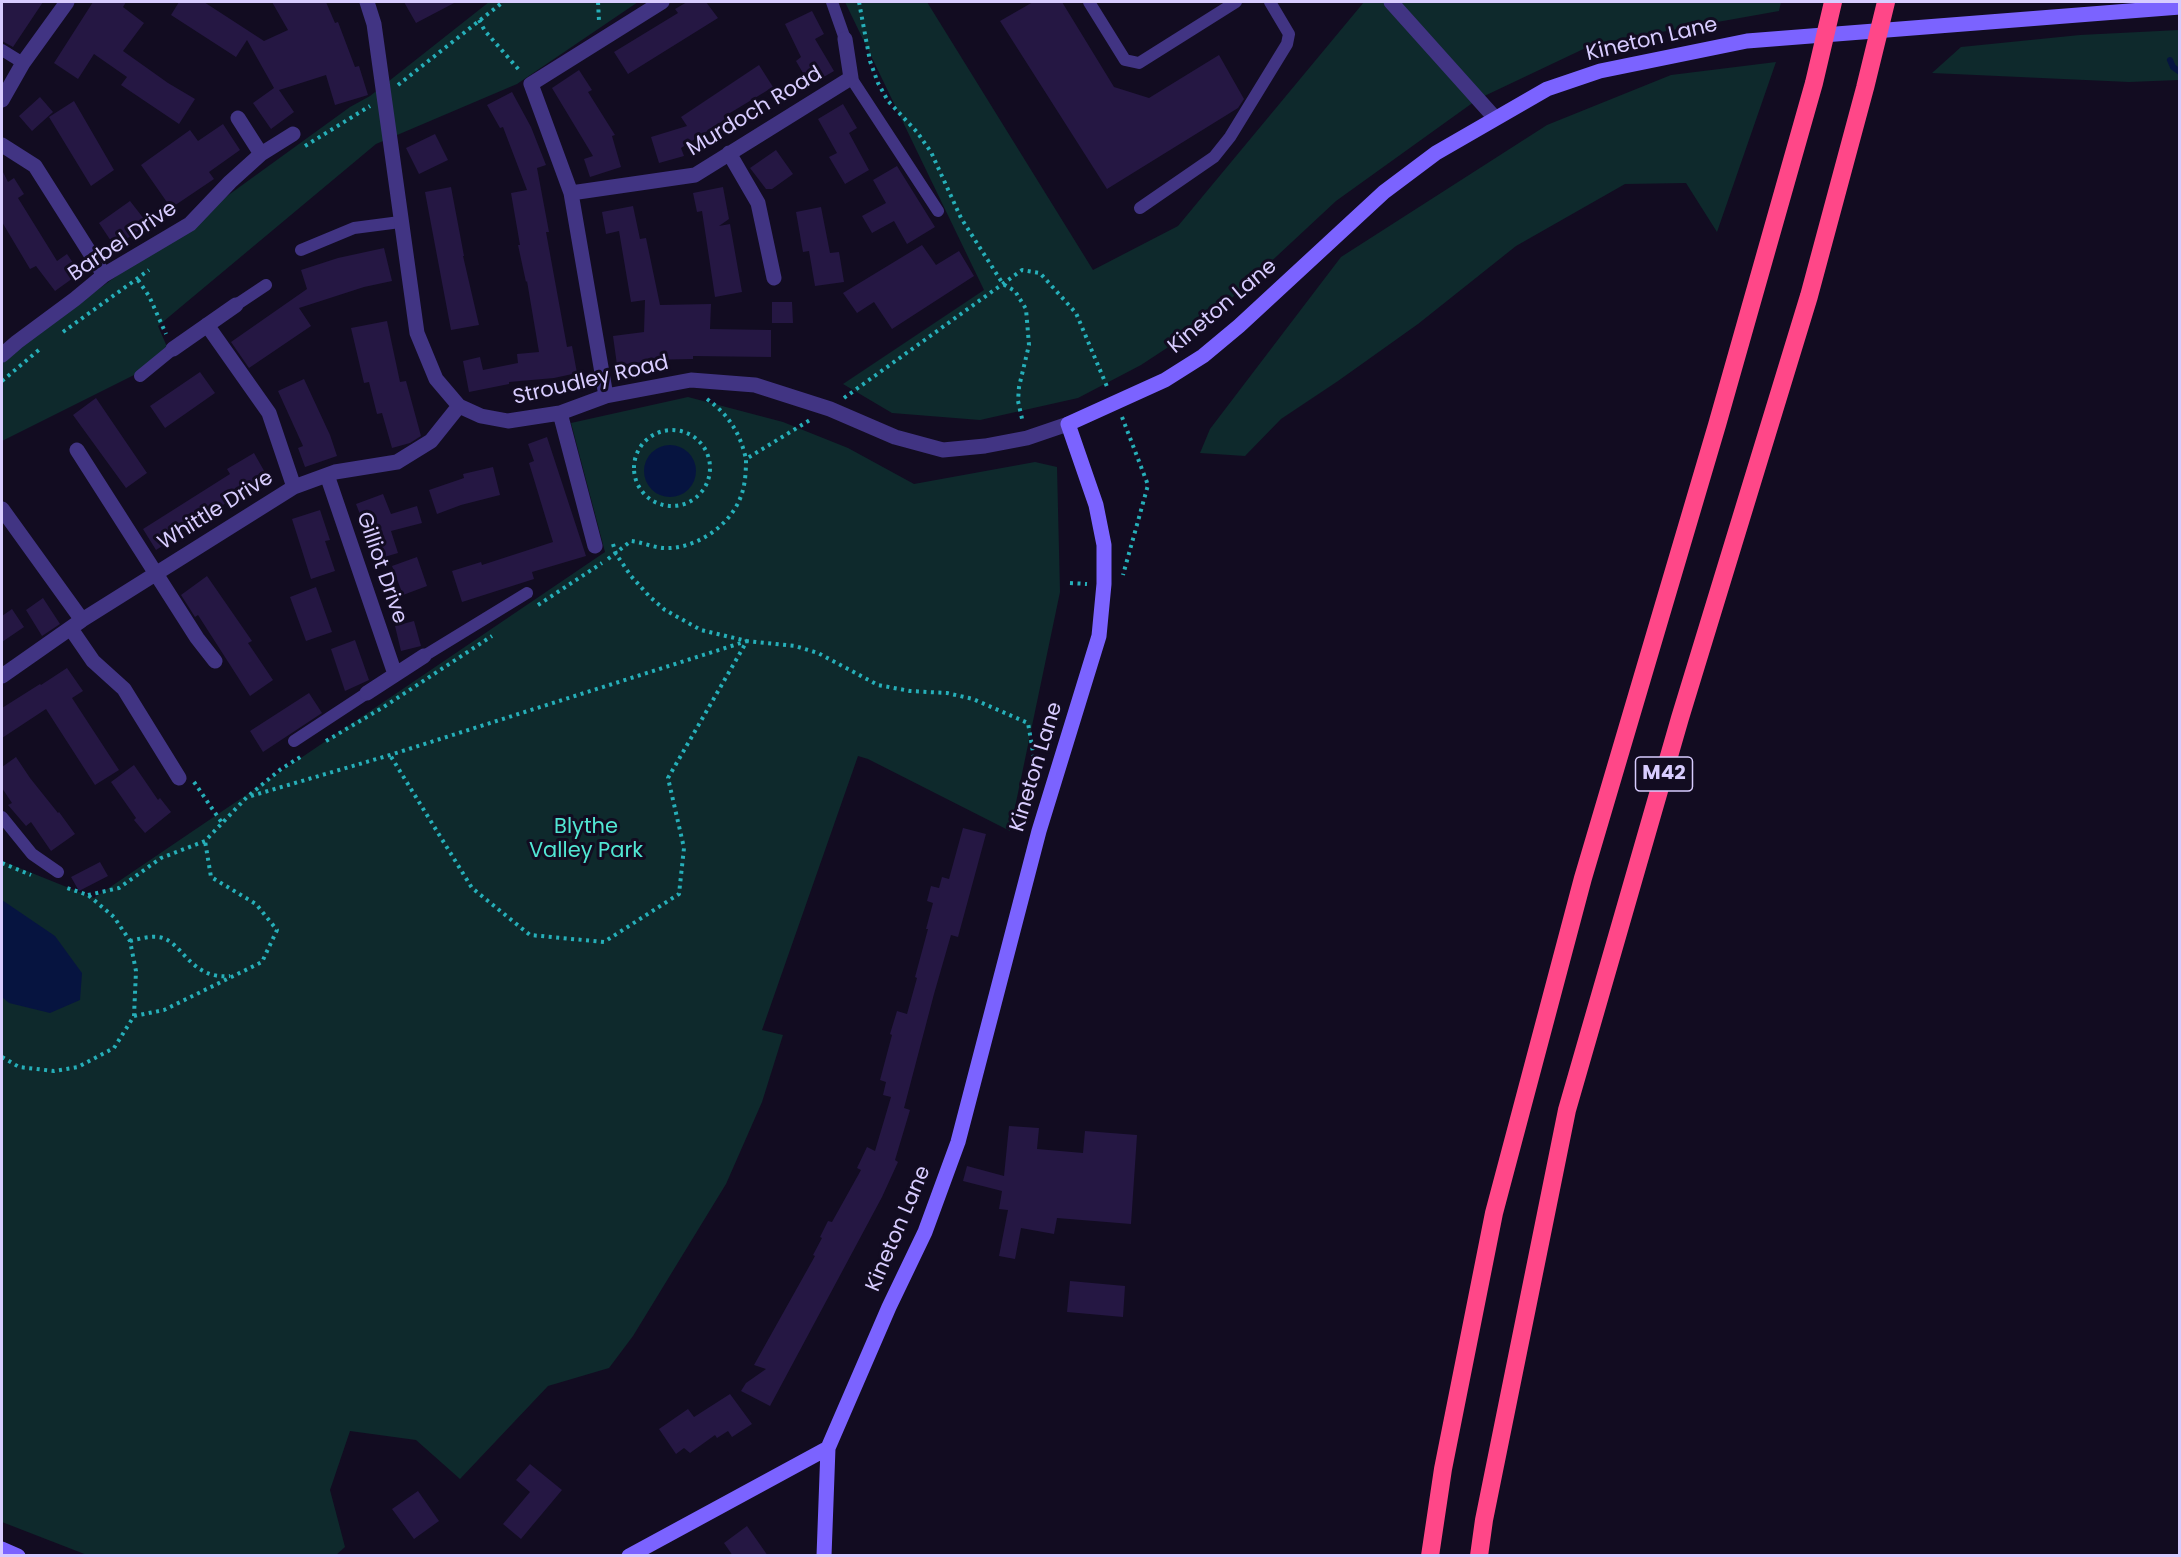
<!DOCTYPE html>
<html>
<head>
<meta charset="utf-8">
<style>
  body { margin:0 }
  #map { position:relative; width:2181px; height:1557px; overflow:hidden; background:#120c21; font-family:Poppins,sans-serif }
  canvas { display:block }
  .frame { position:absolute; inset:0; border:3px solid #d8ccff; pointer-events:none }
</style>
</head>
<body>
<div id="map">
<canvas width="2181" height="1557"></canvas>
<div class="frame"></div>
</div>
<script>
const context = document.querySelector('canvas').getContext('2d');
context.lineJoin = 'round';
function paint(path, color) {
  context.fillStyle = color;
  context.fill(path, 'evenodd');
}
function strokePath(path, color, width, dash) {
  context.strokeStyle = color;
  context.lineWidth = width;
  context.lineCap = dash ? 'butt' : 'round';
  context.setLineDash(dash || []);
  context.stroke(path);
}
function write(font, color, halo, rows, align = 'center') {
  context.font = font + ' Poppins,sans-serif';
  context.lineWidth = 6;
  context.setLineDash([]);
  context.textBaseline = 'middle';
  context.strokeStyle = halo;
  context.fillStyle = color;
  for (const [text, x, y, turn = 0] of rows) {
    context.save();
    context.translate(x, y);
    context.rotate((+turn || 0) * Math.PI / 180);
    context.textAlign = isNaN(turn) ? turn : align;
    if (halo) context.strokeText(text, 0, 0);
    context.fillText(text, 0, 0);
    context.restore();
  }
}
const green = new Path2D(`
  M489,2H638L517,84L376,144L158,326L168,349L148,368L2,441V359L350,107L370,96Z
  M845,2H927L1093,270L1178,226L1364,2H1781L1779,11L1594,44L1478,99L1336,201L1205,323L1141,365L1078,398L980,420L892,413L843,384L984,290Z
  M2179,30V80L2129,82L1932,73L1961,47L2080,35Z
  M1776,62L1717,232L1686,183L1625,184L1516,246L1418,324L1338,381L1281,419L1245,456L1200,453L1210,429L1341,257L1547,125L1671,75Z
  M688,397L783,422L848,448L914,484L1035,462L1057,467L1060,592L1010,831L868,759L858,756L762,1030L783,1035L762,1102L726,1184L633,1336L609,1368L548,1386L460,1479L416,1440L350,1431L330,1490L345,1547L336,1555H87L2,1522V861L94,898L605,552L571,423Z`);
const water = new Path2D(`
  M644 471a26 26 0 1 1 52 0a26 26 0 1 1-52 0Z
  M2,900L55,936L82,973L80,1000L50,1013L9,1003L2,997Z`);
const stream = new Path2D(`
  M2170,60L2173,67L2180,72`);
const building = new Path2D(`
  M2,2H43L13,47L2,41Z
  M93,2H126L123,7L144,23L123,51L168,83L195,99L179,124L121,85L127,77L94,54L78,79L54,63Z
  M179,2H204L264,41L288,30L272,2H326L335,23L338,22L355,67L359,66L368,95L335,105L326,75L279,90L294,112L271,129L253,103L274,88L247,40L236,57L171,15Z
  M404,2H456L416,23Z
  M687,2H706L718,18L628,74L614,52L678,13L675,9Z
  M1033,2H1062L1114,87L1149,98L1219,55L1244,99L1238,108L1107,189L1000,21Z
  M812,11L824,34L815,39L834,71L810,85L796,61L801,57L785,24Z
  M759,65L773,87L725,116L726,119L681,148L684,156L659,163L651,137L687,126L681,117Z
  M579,70L592,90L588,92L615,135L612,136L621,167L590,177L584,159L593,156L552,88Z
  M512,92L531,127L546,165L537,168L549,232H546L567,347L572,346L577,373L554,378L509,382V384L469,392L463,361L480,357L483,370L518,363L517,354L539,352L527,281L526,282L518,245H520L511,193L527,190L503,127L500,128L487,105Z
  M40,97L53,112L32,131L19,116Z
  M74,101L114,170L91,186L49,117Z
  M843,104L857,128L849,133L869,170L845,184L829,157L837,153L818,119Z
  M223,124L240,150L209,172L214,179L171,208L141,165L190,130L198,141Z
  M435,134L448,160L419,174L406,148Z
  M776,150L793,174L772,189H766L750,168Z
  M897,166L935,227L907,244L894,221L872,233L862,216L886,203L873,180Z
  M2,170L8,182L14,178L24,194L18,198L57,261L67,254L80,273L55,291L36,266L30,269L2,222Z
  M451,187L464,256H463L479,325L451,330L425,192Z
  M723,187L729,219L719,226L730,224L742,292L715,297L702,211L697,212L693,193Z
  M130,201L148,224L115,247L99,223Z
  M633,206L640,239L646,238L660,305L711,304L710,329L771,330V357L693,356V359L645,360V362L617,365L613,336L644,332L645,300L631,302L619,231L606,234L602,212Z
  M821,207L830,253L839,252L844,282L815,286L809,251L803,252L796,212Z
  M922,245L936,265L959,251L974,276L892,329L874,302L857,313L843,293Z
  M384,248L392,281L364,287L299,308L311,326L249,368L231,342L307,289L301,270L338,258Z
  M772,302H792L793,323H772Z
  M387,321L400,382L406,381L421,436L410,443L392,448L382,413L377,414L369,382L364,383L351,328Z
  M200,372L215,393L165,428L150,406Z
  M304,379L330,435L337,456L305,467L298,448L303,446L278,391Z
  M96,398L147,473L126,488L73,415Z
  M547,437L586,556L532,572L534,579L462,602L452,571L481,562L482,565L553,542L529,463L534,461L528,444Z
  M254,453L267,476L224,500L226,503L181,531L183,533L156,550L143,529L230,474L227,469Z
  M493,467L500,495L461,505L437,514L429,490L464,478L463,474Z
  M383,494L391,514L417,506L422,523L391,531L398,553L374,560L368,541L370,540L356,504Z
  M320,510L330,540L325,541L335,571L311,579L292,519Z
  M417,557L427,586L403,595L392,566Z
  M207,576L252,641L248,643L273,680L250,696L198,615L195,617L181,595Z
  M316,587L332,632L306,641L290,597Z
  M43,598L60,624L42,636L26,610Z
  M12,609L24,627L2,642V616Z
  M414,621L421,646L401,651L395,626Z
  M355,640L369,680L345,691L331,649Z
  M67,668L83,691L72,698L119,770L95,785L46,709L2,738V708L40,684L41,685Z
  M309,693L322,713L263,752L250,731Z
  M16,757L30,778L58,813L59,812L75,834L51,851L31,822L26,826L8,805L12,803L2,788V767Z
  M134,765L158,800L160,798L171,812L145,833L134,820L136,818L111,782Z
  M963,828L986,834L958,937L951,935L934,994L904,1108L910,1110L895,1160L898,1162L882,1197L770,1406L741,1391L746,1383L766,1369L754,1365L815,1256L813,1255L822,1238L820,1237L828,1221L832,1222L861,1170L857,1168L867,1147L875,1151L891,1097L883,1095L886,1082L880,1080L892,1035L890,1034L897,1011L907,1014L917,978L915,977L928,929H926L933,903L927,901L931,886L939,888L942,877L949,879Z
  M100,862L108,876L79,891L71,877Z
  M1009,1126L1039,1128L1037,1149L1083,1153L1085,1131L1137,1135L1131,1224L1057,1218L1054,1234L1021,1228L1015,1259L999,1256L1008,1210L999,1209L1002,1191L963,1181L967,1166L1004,1176Z
  M1070,1281L1125,1286L1123,1317L1067,1312Z
  M730,1394L752,1424L732,1437L728,1431L717,1438L715,1435L690,1453L684,1448L676,1454L659,1429L688,1409L694,1417Z
  M530,1464L562,1490L521,1539L503,1524L530,1492L516,1480Z
  M418,1491L439,1521L414,1539L392,1509Z
  M747,1526L768,1556H733L724,1543Z`);
const path = new Path2D(`
  M598,2L599,21
  M859,2L870,61L878,83L888,101L917,132L931,152L961,218L1003,284L1015,291L1026,309L1029,345L1019,387L1018,401L1023,423
  M479,20L485,31L520,71
  M398,85L503,2
  M305,146L370,106
  M138,280L149,296L166,334
  M63,332L149,270
  M2,381L40,349
  M844,398L1022,270L1040,273L1076,313L1108,389
  M707,399C729,415 740,433 746,459
  M1122,417L1148,485L1123,575
  M634 468a38 38 0 1 1 76 0a38 38 0 1 1-76 0Z
  M613,544L616,554L631,576L650,597L665,610L701,630L747,641L795,646L818,653L878,685L910,691L947,693L973,699L1028,723L1037,775
  M608,559L631,541C641,542 652,547 663,548C693,550 727,528 739,501C745,488 746,474 746,459L810,420
  M1070,583L1087,584
  M538,605L602,563
  M326,741L382,708L492,636
  M194,782L222,823
  M251,796L390,755L747,641L668,778L684,848L679,894L604,942L530,935L472,888L390,755
  M2,863L31,875
  M88,895L119,888L161,858L205,841L247,797L281,769L302,756
  M130,941C139,939 149,936 158,937C182,939 189,980 230,976
  M134,1016L164,1010L262,962L277,930L256,904L211,877L205,841
  M2,1057L19,1067L54,1071L78,1067L114,1048L134,1016L136,971L130,941L114,917L88,895L64,887`);
const lane = new Path2D(`
  M832,2L845,39
  M1089,2L1125,60L1139,63L1236,2
  M2,50L23,63
  M851,78L938,211
  M1140,208L1214,157L1230,137L1287,44L1289,34L1270,2
  M301,250L354,228L400,222
  M236,305L266,285
  M140,376L173,349
  M424,656L527,593
  M294,741L367,693
  M2,817L32,854L58,872`);
const street = new Path2D(`
  M367,2L374,24L417,333L436,379L459,406L481,416L508,421L560,413L606,396L691,380L755,385L830,409L895,437L943,450L985,446L1027,438L1068,424
  M1391,2L1495,118
  M2,100L23,63L67,2
  M238,118L261,154
  M2,145L35,166L104,275
  M729,153L758,203L774,278
  M571,193L695,175L851,78L845,39
  M207,325L269,413L294,487
  M173,349L236,305
  M2,355L17,342L75,299L104,275L190,224L230,182L261,154L293,134
  M606,396L571,193L531,84L662,2
  M560,413L595,546
  M77,450L197,638L215,661
  M327,475L395,674
  M2,509L82,620
  M71,629L93,661L124,689L179,778
  M2,676L82,620L294,487L335,472L397,462L431,441L459,406
  M367,693L424,656`);
const secondary = new Path2D(`
  M2,1549L18,1556
  M629,1556L828,1448L889,1307L925,1232L958,1142L1039,831L1099,636L1104,584V545L1096,505L1068,424L1165,380L1203,356L1239,326L1384,192L1436,153L1547,89L1600,71L1747,41L2180,7
  M824,1556L828,1448`);
const highway = new Path2D(`
  M1430,1556L1443,1469L1494,1213L1583,878L1717,425L1814,83L1833,2
  M1479,1556L1484,1520L1567,1110L1680,718L1809,296L1865,88L1886,2`);
const shields = [
  [1664,774,57]
];
const shieldNames = [
  ["M42",1664,774]
];
const streetNames = [
  ["Kineton Lane",1652,40,-13],
  ["Murdoch Road",755,112,-31],
  ["Barbel Drive",123,242,-34],
  ["Kineton Lane",1223,307,-40],
  ["Stroudley Road",591,381,-13],
  ["Whittle Drive",216,511,-32],
  ["Gilliot Drive",381,568,71],
  ["Kineton Lane",1037,767,-73],
  ["Kineton Lane",899,1229,-67]
];
const parkNames = [
  ["Blythe",586,828],
  ["Valley Park",586,852]
];
paint(green, '#0e292c');
paint(water, '#061440');
strokePath(stream, '#061440', 6);
paint(building, '#251743');
strokePath(path, '#26afb9', 4, [3, 4.5]);
strokePath(lane, '#413483', 12);
strokePath(street, '#413483', 15);
strokePath(secondary, '#7b63ff', 15);
strokePath(highway, '#ff4788', 18);
for (const [x, y, w] of shields) {
  const box = new Path2D();
  box.roundRect(x - w / 2, y - 17, w, 34, 4.5);
  context.fillStyle = '#120c21';
  context.fill(box);
  strokePath(box, '#d8ccff', 1.5);
}
write('bold 20px', '#d8ccff', null, shieldNames);
write('21px', '#d8ccff', '#120c21', streetNames);
write('21px', '#51e6d3', '#120c21', parkNames);
</script>
</body>
</html>
